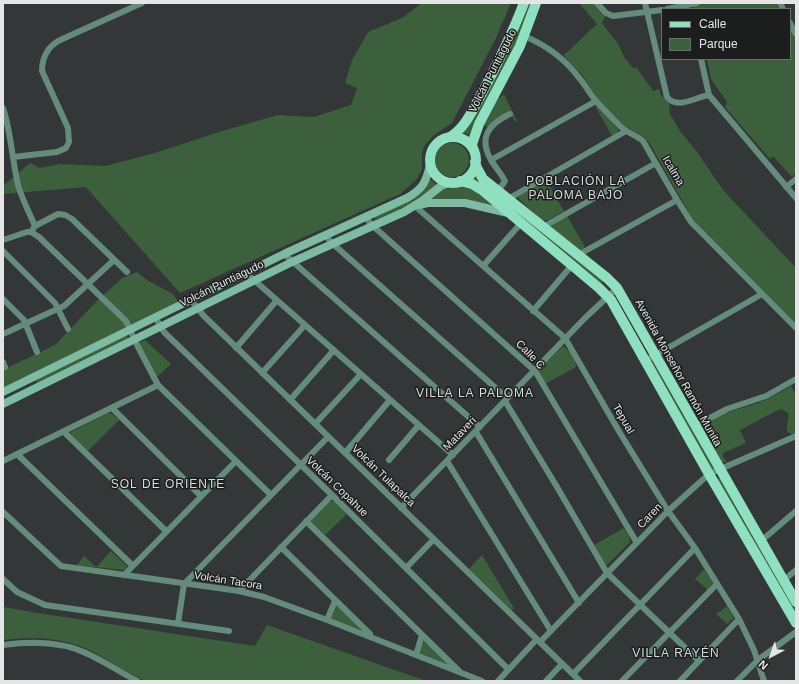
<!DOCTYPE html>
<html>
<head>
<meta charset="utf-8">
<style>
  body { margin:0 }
  #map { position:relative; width:799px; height:684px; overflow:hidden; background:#333737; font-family:Arial,sans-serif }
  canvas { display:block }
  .frame { position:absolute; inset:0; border:4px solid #e4e6e6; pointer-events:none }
  .legend { position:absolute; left:661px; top:8px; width:130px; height:52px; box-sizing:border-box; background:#1c1e1e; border:1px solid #6c6e6e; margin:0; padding:5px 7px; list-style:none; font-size:12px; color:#e4e6e6 }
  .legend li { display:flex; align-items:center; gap:8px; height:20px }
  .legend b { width:20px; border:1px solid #6c6e6e }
  .north { position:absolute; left:751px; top:636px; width:40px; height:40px; -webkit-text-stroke:3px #1c1e1e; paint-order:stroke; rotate:221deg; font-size:11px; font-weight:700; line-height:16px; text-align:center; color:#e4e6e6 }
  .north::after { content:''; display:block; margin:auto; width:14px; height:18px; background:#e4e6e6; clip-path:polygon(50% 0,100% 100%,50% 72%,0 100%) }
</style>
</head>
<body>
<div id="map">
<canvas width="799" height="684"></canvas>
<div class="frame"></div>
<ul class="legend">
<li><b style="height:5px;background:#8fe0c0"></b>Calle</li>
<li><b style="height:11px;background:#3c603b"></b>Parque</li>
</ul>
<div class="north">N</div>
</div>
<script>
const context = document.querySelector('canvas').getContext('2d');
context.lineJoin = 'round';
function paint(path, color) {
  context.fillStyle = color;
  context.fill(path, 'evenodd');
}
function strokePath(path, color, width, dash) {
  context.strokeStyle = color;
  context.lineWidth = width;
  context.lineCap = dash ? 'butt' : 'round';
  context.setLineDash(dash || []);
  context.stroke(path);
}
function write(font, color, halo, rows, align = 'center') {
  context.font = font + ' Arial,sans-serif';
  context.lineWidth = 3;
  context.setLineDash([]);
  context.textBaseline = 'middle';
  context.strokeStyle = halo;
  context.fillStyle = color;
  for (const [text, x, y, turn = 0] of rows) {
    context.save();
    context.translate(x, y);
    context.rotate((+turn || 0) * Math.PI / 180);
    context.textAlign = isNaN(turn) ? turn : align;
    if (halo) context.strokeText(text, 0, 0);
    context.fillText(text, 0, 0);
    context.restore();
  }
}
const green = new Path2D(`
  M422,3H511L495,40L452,123L434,135L425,145L422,153V169L417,179L400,194L180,293L86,187L3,194V186L30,163L40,168L60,164L105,166L155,153L222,131L278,115L314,117L351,105L357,88L345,83L352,60L368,32L402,18Z
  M528,3H533L522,33L469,135L462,132Z
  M579,3H594L606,15L602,23L618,44L624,57L633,68H637L653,91L659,89L661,95L669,103L670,114L680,131L697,152L723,190L796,268V325L693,220L650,144L644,137L624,126L606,108L598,99L583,76L565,57L564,55L597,24Z
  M694,3H776L779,9H694Z
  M790,27L796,41V173L792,177L773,156L770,159L725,107L727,102L711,79L707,59H790Z
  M504,94L517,121L515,122L510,112L488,128L484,125L497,100Z
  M595,106L597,107L618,129V133L612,136Z
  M435 160a17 17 0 1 1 34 0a17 17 0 1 1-34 0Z
  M476,176L604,280L601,284L472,180Z
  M430,179L437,185L415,203L375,220L374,217L428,183Z
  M545,181L547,182L564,211L548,220L542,221L518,198L519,196Z
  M462,186L472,188L493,205L469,200L431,199L442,190Z
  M567,216L584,245V249L579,251L551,227V226Z
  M137,272L147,280L173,294L178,302L3,389V370L55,345L97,301L122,278Z
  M125,335L128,337V339L37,383L36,382L35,379Z
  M145,340L171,364L158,376H156L139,343Z
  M563,346C569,350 576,360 576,367L545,384L538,371L539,369Z
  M653,360L715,469L712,471L651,361Z
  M791,386L796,395V433L790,434C783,428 790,421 788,413L781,409L778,410L740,430L746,443L723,453V457L727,462H721L701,429C706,415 747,408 760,402C771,398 781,392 791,386Z
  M109,413L112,414L119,420L88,451L71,435V432Z
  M720,478L796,607V613L716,480Z
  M332,501L335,502L347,514L325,535L311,521L329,502Z
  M624,528L629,536L630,542L606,566L594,545Z
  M111,551L127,566L126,569L122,570L77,565L84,556L96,567Z
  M482,555L514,608L512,610L469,569Z
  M704,569L713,583L708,590L695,579Z
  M337,605L360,628V629H359L331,619Z
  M727,606L734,618L727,624L716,614Z
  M3,607L44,614L255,646L267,625L426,681H145C134,675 122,670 112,663C103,658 95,652 85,648C59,637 31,637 3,640Z
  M425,642L450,665L419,653L422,643Z`);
const street = new Path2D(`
  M597,3L606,13L613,16L662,10
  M645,3L667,97C677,110 696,97 709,95
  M780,3L783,9
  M667,9L697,3
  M790,23L796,34
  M524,36C546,45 566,60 580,79C586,86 590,94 596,101C604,110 612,118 620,126C627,133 636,135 643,141L677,200L691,222L796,328
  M701,59L709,95L796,198
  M3,108C11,132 12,159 18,185C22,199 29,212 35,226
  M13,157L57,152L66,148L69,142L68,128L42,71C42,58 47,48 58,41L142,3
  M491,160L596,101
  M786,187L796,179
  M498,191L505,181C501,173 495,167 491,160C478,137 489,124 510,114
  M508,199L626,131
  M415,206L565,338L620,433L668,511L695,548L739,619L754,650L764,681
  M365,217L373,226L535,371L637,543
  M543,227L656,163
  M31,232L35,226L58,214L65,215L72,219L127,272
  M325,235L333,244L507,398
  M3,240L27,232H31L39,237L126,321L137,345L158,385L271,495
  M3,251L55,303L68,329
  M284,254L480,427
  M578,255L677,200
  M483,266L522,222
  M246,273L453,455
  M3,299L24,320L37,352
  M191,300L204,316L580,681
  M533,311L572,265
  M155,317L164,332L332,495L508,669
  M3,334L64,306L114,260
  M236,348L277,300
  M645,361L762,294
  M3,362L5,367
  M262,373L305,325
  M290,400L334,350
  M505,401L557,487L607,573L699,661
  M112,408L201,496
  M315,424L361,374
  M695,426L727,409L766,396L796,379
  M64,432L166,531
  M476,432L579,603
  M345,453L390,400
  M17,454L133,566
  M389,460L419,425
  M3,461L158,385
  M447,461L551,631
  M401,508L585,318L617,288
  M3,512L61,566L239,591L264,597L327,620L482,681
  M306,521L459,671
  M761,541L796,511
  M281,547L370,634
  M406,568L434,539
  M124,575L236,461
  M3,579L17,592L45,605L229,631
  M784,580L796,570
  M239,591L332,495
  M327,620L335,601
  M178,623L184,584L328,437
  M540,642L668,511L709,474L796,436
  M3,645C31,641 62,641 88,654C105,662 120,672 137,681
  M416,655L422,635
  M573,674L695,548
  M498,681L537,639
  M546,681L562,664
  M622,681L717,584
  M680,681L739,619
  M737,681L758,660L796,632`);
const secondary = new Path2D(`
  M419,205L428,203H465L508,213
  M3,392L284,254L407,198C423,189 426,182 430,165
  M3,404L292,262L404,212L422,201L441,186L450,183`);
const primary = new Path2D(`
  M450,137C466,127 473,109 482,93C498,63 512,34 524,3
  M430 160a23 23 0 1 1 46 0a23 23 0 1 1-46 0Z
  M473,149L472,144L479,124L520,46L536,3
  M475,162L477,168L483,179L607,278L617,288L796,602
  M460,181L472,184L482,190L599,288L611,300L709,474L796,623`);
const streetNames = [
  ["Volcán Puntiagudo",493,71,-63],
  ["Icalma",673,171,60],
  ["Volcán Puntiagudo",222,284,-26],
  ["Calle C",530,355,46],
  ["Avenida Monseñor Ramón Munita",678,373,61],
  ["Tepual",623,419,60],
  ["Mataveri",460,434,-46],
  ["Volcán Tulapalca",383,476,44],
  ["Volcán Copahue",337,487,44],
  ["Caren",650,516,-46],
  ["Volcán Tacora",228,581,9]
];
const neighbourhoodNames = [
  ["POBLACIÓN LA",576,182],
  ["PALOMA BAJO",576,196],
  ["VILLA LA PALOMA",475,394],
  ["SOL DE ORIENTE",168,485],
  ["VILLA RAYÉN",676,654]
];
paint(green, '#3c603b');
strokePath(street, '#658b7c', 6);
strokePath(secondary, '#7dbba2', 8);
strokePath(primary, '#8fe0c0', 10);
write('11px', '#e4e6e6', '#1c1e1e', streetNames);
context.letterSpacing = '1px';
write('12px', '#d6dbda', '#1c1e1e', neighbourhoodNames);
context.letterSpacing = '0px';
</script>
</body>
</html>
